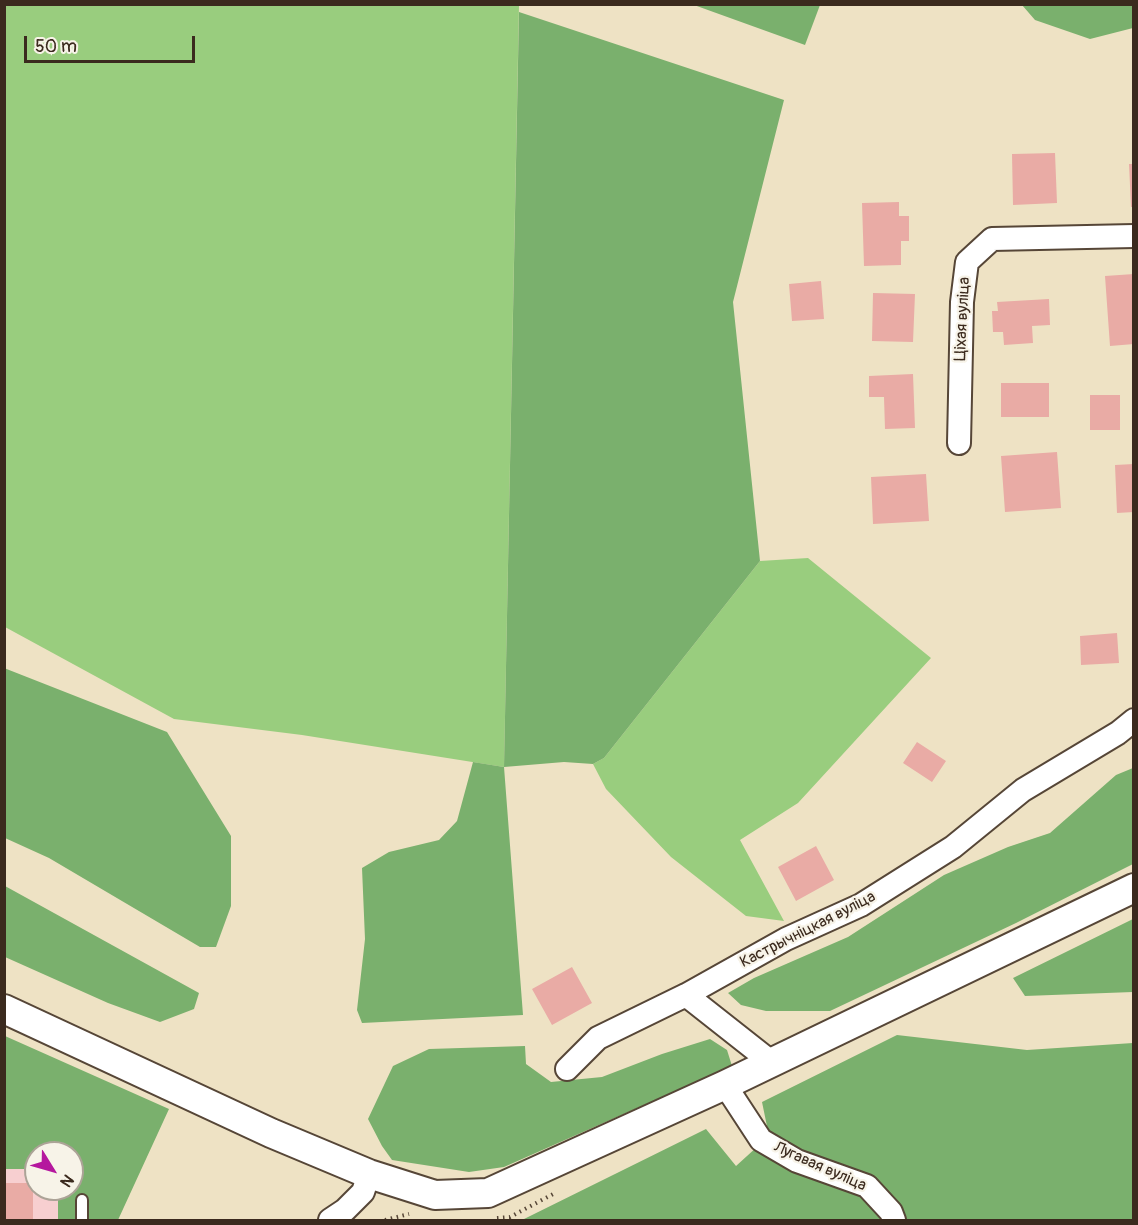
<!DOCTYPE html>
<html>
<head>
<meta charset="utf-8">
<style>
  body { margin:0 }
  #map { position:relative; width:1138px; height:1225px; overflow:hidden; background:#eee2c4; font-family:Pangolin,sans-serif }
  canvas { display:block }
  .frame { position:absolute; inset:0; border:6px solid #3b2a1e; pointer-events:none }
  .north { position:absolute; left:24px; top:1141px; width:60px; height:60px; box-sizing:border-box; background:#f7f3e8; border:2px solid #aca397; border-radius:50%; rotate:127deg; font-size:16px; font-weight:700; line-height:24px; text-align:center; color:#3b2a1e }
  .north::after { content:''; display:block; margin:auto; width:21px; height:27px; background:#b5179e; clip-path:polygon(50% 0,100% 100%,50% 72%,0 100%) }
  .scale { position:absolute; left:24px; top:36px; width:171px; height:27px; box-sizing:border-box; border:3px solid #3b2a1e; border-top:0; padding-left:8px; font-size:18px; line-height:21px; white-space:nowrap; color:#3b2a1e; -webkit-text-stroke:4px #f7f3e8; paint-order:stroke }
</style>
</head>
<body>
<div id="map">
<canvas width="1138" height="1225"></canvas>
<div class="frame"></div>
<div class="north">N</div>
<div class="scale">50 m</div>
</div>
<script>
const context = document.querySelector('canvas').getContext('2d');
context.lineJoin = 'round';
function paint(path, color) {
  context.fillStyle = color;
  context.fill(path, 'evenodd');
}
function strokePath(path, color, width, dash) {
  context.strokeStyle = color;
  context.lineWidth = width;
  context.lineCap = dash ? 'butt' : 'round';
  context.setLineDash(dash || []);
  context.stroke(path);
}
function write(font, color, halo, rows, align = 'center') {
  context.font = font + ' Pangolin,sans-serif';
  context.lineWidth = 4.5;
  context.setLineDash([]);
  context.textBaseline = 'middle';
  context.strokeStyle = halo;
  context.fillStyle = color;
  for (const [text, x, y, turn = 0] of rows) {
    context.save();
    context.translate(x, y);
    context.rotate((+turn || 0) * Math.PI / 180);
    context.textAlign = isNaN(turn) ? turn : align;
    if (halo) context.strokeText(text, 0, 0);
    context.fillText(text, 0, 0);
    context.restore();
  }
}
const built = new Path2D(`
  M4,1150L36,1153V1189H72L76,1154L69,1220H5Z`);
const green = new Path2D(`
  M4,5H519L504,767L302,735L174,719L5,627Z
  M808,558L931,658L798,803L740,840L784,921L746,916L671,857L606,789L593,764L604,758L760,561Z`);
const forest = new Path2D(`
  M694,5H820L805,45Z
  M1022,5H1133V28L1090,39L1035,20Z
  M519,12L784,100L733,302L760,561L604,758L593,764L564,762L504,767L523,1015L362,1023L357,1010L365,939L362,868L389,852L439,840L457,821L473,762L504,767Z
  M4,668L167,732L231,836V906L216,947H200L49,858L5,838Z
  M1133,768V864L1016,923L830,1011H766L741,1005L728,993L754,978L848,937L944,875L1008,847L1050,833L1116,775Z
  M5,886L199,993L194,1009L160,1022L108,1003L5,957Z
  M1133,919V992L1025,996L1013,978Z
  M897,1035L1027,1050L1133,1043V1220H522L706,1129L736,1166L769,1136L762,1102Z
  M5,1036L169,1109L118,1220H58V1189H72V1153H36V1169H5Z
  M710,1039L727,1050L732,1066L504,1167L469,1172L392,1160L382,1146L368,1119L393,1066L429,1049L525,1046L526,1064L551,1082L602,1077L662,1054Z`);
const building = new Path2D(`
  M1055,153L1057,203L1013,205L1012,154Z
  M1129,164H1134V207H1131Z
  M899,202V216H909V241H901V265L864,266L862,203Z
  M1134,274V344L1110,346L1105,276Z
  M821,281L824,319L792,321L789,284Z
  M873,293L915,294L913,342L872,341Z
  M1049,299L1050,325L1032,326L1033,343L1004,345L1003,332H993L992,311H998L997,302Z
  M913,374L915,428L885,429L884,397H869V376Z
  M1001,383H1049V417H1001Z
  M1090,395H1120V430H1090Z
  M1057,452L1061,508L1005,512L1001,456Z
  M1134,464V512L1117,513L1115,465Z
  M926,474L929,521L873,524L871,477Z
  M1117,633L1119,663L1081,665L1080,636Z
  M917,742L946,761L932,782L903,763Z
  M816,846L834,880L796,901L778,867Z
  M572,967L592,1003L552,1025L532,989Z
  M4,1183H33V1220H4Z`);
const path = new Path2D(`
  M497,1218L510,1217L555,1193
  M385,1220L409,1214`);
const service = new Path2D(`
  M82,1220V1200`);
const minor = new Path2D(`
  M959,443L962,302L967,262L992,239L1134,236
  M686,995L771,1062
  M567,1069L598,1038L686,995L786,939L861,905L953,847L1023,790L1118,733L1134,720
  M725,1085L761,1140L797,1161L867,1186L891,1212L894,1220
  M330,1220L345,1210L363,1192L369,1174`);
const tertiary = new Path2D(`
  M4,1009L271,1133L369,1174L435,1195L488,1193L725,1085L1134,888`);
const streetNames = [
  ["Ціхая вуліца",963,319,-87],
  ["Кастрычніцкая вуліца",808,930,-27],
  ["Лугавая вуліца",820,1167,24]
];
paint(built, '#f7cfd0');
paint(green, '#99cd7e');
paint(forest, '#7ab06d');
paint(building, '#e9aba5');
strokePath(service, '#564637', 14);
strokePath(minor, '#564637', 26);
strokePath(tertiary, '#564637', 32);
strokePath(path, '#564637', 4, [1.5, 4.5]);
strokePath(service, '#fff', 10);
strokePath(minor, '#fff', 22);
strokePath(tertiary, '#fff', 28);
write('16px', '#3b2a1e', '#f7f3e8', streetNames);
</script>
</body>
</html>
